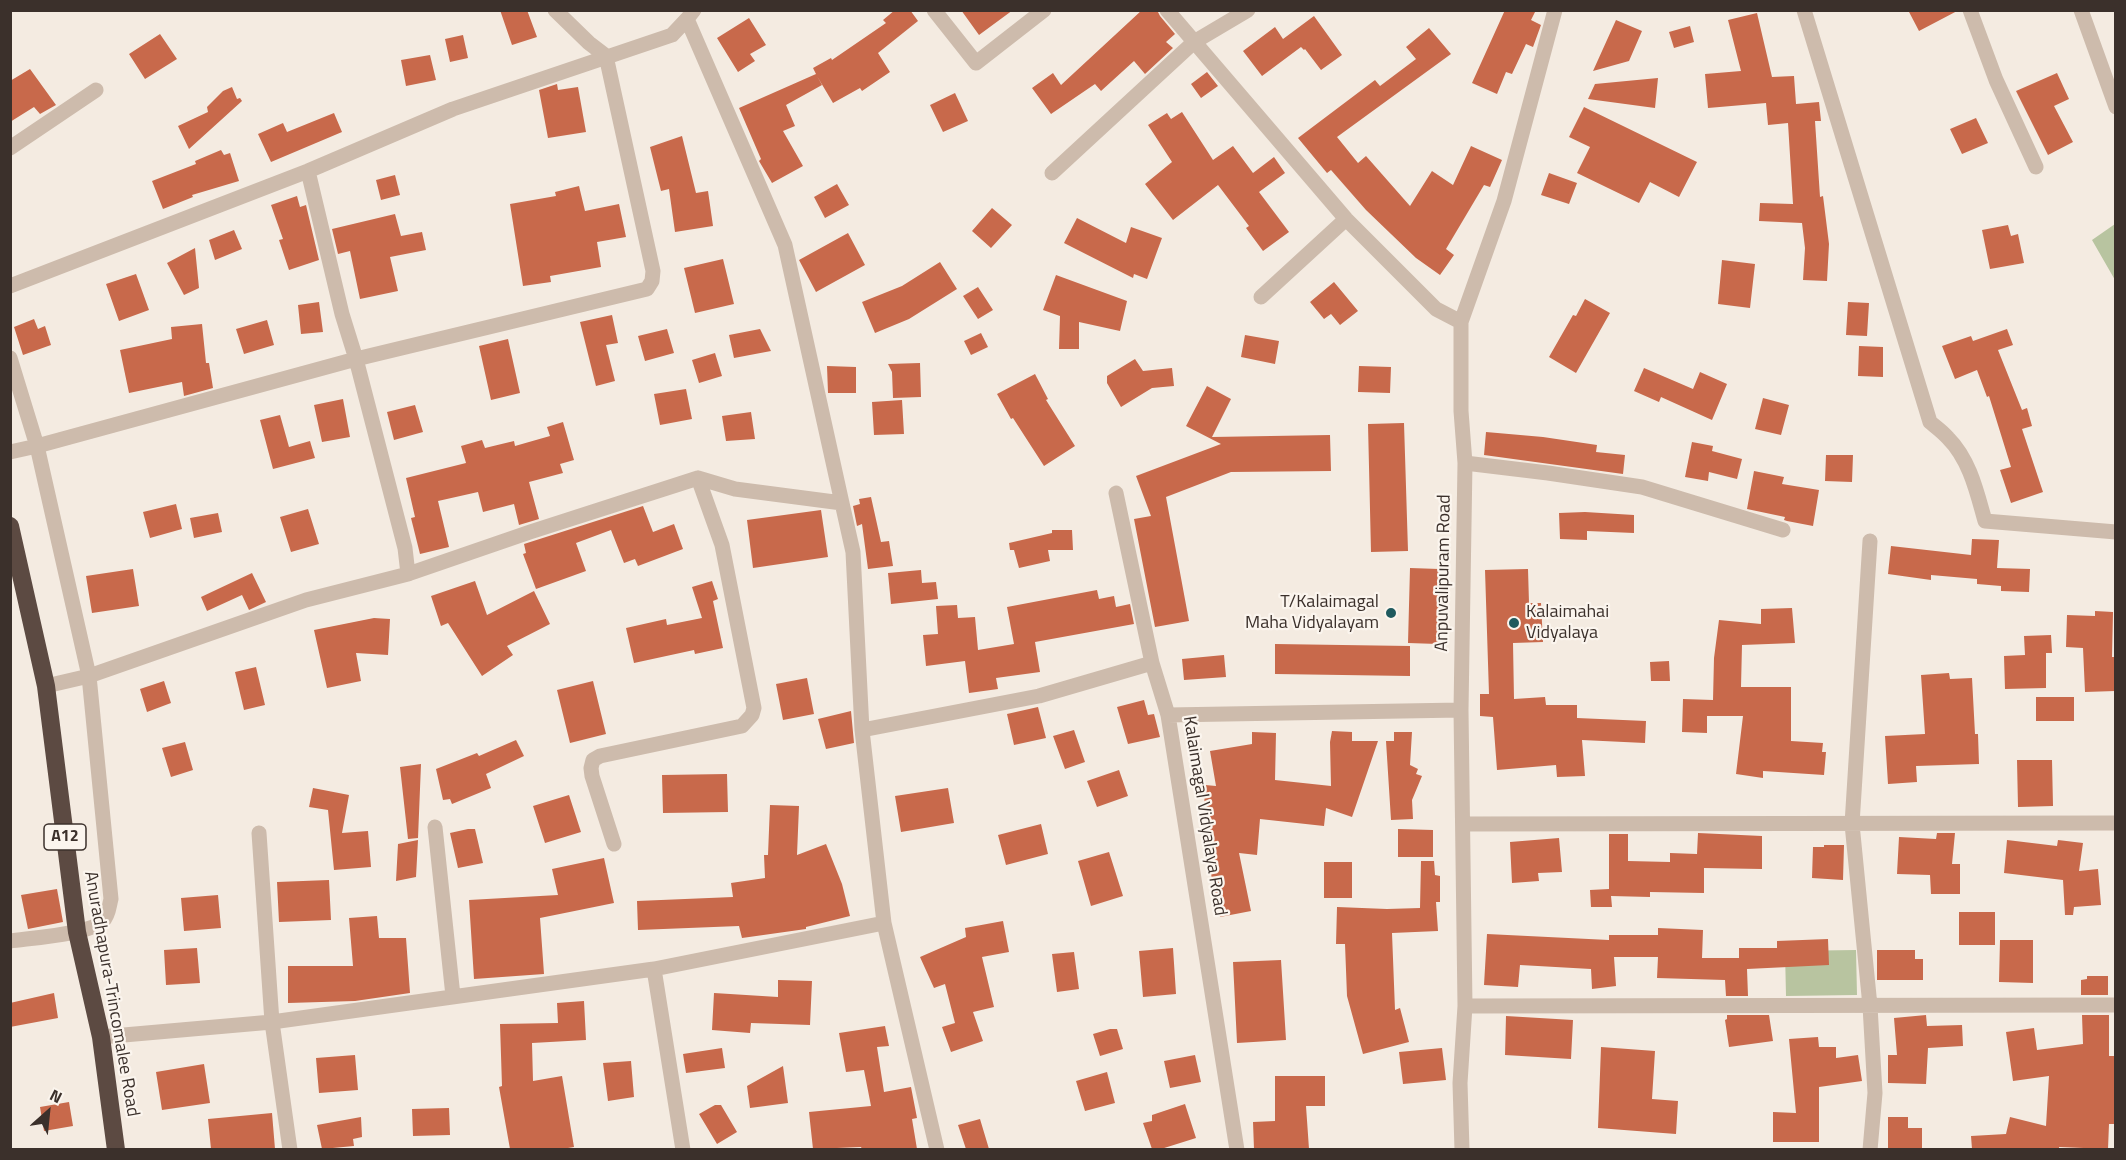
<!DOCTYPE html>
<html>
<head>
<meta charset="utf-8">
<style>
  body { margin:0 }
  #map { position:relative; width:2126px; height:1160px; overflow:hidden; background:#f4ebe1; font-family:"Titillium Web",sans-serif }
  canvas { display:block }
  .frame { position:absolute; inset:0; border:12px solid #3b302b; pointer-events:none }
  .north { position:absolute; left:18px; top:1082px; width:60px; height:60px; -webkit-text-stroke:4px #fbf5ee; paint-order:stroke; rotate:27deg; font-size:16px; font-weight:700; line-height:24px; text-align:center; color:#3b302b }
  .north::after { content:''; display:block; margin:auto; width:21px; height:27px; background:#3b302b; clip-path:polygon(50% 0,100% 100%,50% 72%,0 100%) }
</style>
</head>
<body>
<div id="map">
<canvas width="2126" height="1160"></canvas>
<div class="frame"></div>
<div class="north">N</div>
</div>
<script>
const context = document.querySelector('canvas').getContext('2d');
context.lineJoin = 'round';
function paint(path, color) {
  context.fillStyle = color;
  context.fill(path, 'evenodd');
}
function strokePath(path, color, width, dash) {
  context.strokeStyle = color;
  context.lineWidth = width;
  context.lineCap = dash ? 'butt' : 'round';
  context.setLineDash(dash || []);
  context.stroke(path);
}
function write(font, color, halo, rows, align = 'center') {
  context.font = font + ' "Titillium Web",sans-serif';
  context.lineWidth = 4.5;
  context.setLineDash([]);
  context.textBaseline = 'middle';
  context.strokeStyle = halo;
  context.fillStyle = color;
  for (const [text, x, y, turn = 0] of rows) {
    context.save();
    context.translate(x, y);
    context.rotate((+turn || 0) * Math.PI / 180);
    context.textAlign = isNaN(turn) ? turn : align;
    if (halo) context.strokeText(text, 0, 0);
    context.fillText(text, 0, 0);
    context.restore();
  }
}
const green = new Path2D(`
  M2115,224V280L2092,240Z
  M1856,950L1857,995L1786,996L1785,951Z`);
const building = new Path2D(`
  M500,10H527L537,37L512,45Z
  M895,10H910L918,21L878,53L890,72L862,91L860,88L833,103L817,76L822,85L786,105L795,126L783,131L803,166L772,183L759,161L761,159L739,108L816,74L813,68L831,58L832,60L886,23L883,20Z
  M961,10H1013L979,35Z
  M1142,10H1157L1160,16L1175,34L1166,42L1173,48L1145,74L1134,61L1101,91L1095,84L1051,114L1032,88L1053,73L1061,85Z
  M1505,10H1536L1531,20L1541,25L1533,47L1526,44L1512,74L1506,72L1497,94L1472,83Z
  M1908,10H1959L1919,31Z
  M1757,13L1772,77L1794,76L1796,104L1819,102L1821,121H1815L1820,197L1823,196L1829,244L1827,281L1803,280L1805,248L1802,223L1759,221L1760,203L1793,204L1788,123L1768,125L1766,103L1708,108L1705,74L1741,71L1728,20Z
  M1314,16L1342,55L1321,70L1305,49L1304,50L1301,47L1262,76L1243,51L1275,27L1283,39Z
  M749,18L766,45L750,54L755,61L738,72L717,38Z
  M1616,20L1642,31L1629,61L1593,71Z
  M1690,26L1694,42L1674,48L1669,32Z
  M1429,28L1451,54L1337,137L1358,163L1366,156L1410,206L1432,171L1453,185L1471,146L1502,160L1490,187L1484,185L1446,249L1454,255L1440,275L1416,258L1366,210L1331,170L1327,173L1298,138L1375,80L1380,86L1416,59L1406,47Z
  M160,34L177,59L145,79L129,54Z
  M463,35L468,58L450,62L445,39Z
  M430,55L436,80L406,86L401,60Z
  M30,69L56,105L40,114L34,107L10,122V81Z
  M1207,72L1218,86L1201,98L1191,84Z
  M2057,73L2069,99L2054,106L2073,142L2048,155L2016,91Z
  M1658,78L1655,108L1588,99L1595,84Z
  M557,84L558,90L578,87L586,132L548,138L539,90Z
  M232,87L237,99L240,98L242,101L189,149L178,126L208,112L207,107L223,91Z
  M955,93L968,121L943,132L930,105Z
  M1584,107L1697,162L1679,197L1650,182L1639,203L1577,173L1590,147L1569,137Z
  M1182,112L1213,160L1233,146L1253,173L1274,157L1285,173L1259,192L1289,232L1263,251L1246,228L1249,226L1218,185L1173,220L1145,184L1172,162L1148,125L1167,113L1171,119Z
  M334,113L342,132L271,162L258,134L283,123L287,132Z
  M1976,118L1988,143L1962,154L1950,129Z
  M682,136L696,193L708,191L713,226L675,232L669,189L661,191L650,147Z
  M221,150L224,155L230,153L239,181L192,195L193,197L163,209L152,181L196,164L195,161Z
  M1549,173L1577,183L1569,204L1541,195Z
  M395,175L400,195L381,200L376,180Z
  M837,184L849,205L825,218L814,197Z
  M579,186L585,211L619,204L626,237L597,242L601,267L550,276L551,282L523,286L510,204L556,196L555,192Z
  M297,196L300,207L306,205L319,260L289,270L279,240L283,239L271,205Z
  M992,208L1012,225L991,248L972,231Z
  M395,214L401,236L422,232L426,250L390,257L398,291L360,299L350,251L338,254L332,229Z
  M1077,218L1126,243L1131,227L1162,238L1147,279L1134,274L1133,278L1064,243Z
  M2008,225L2011,236L2018,234L2024,263L1990,269L1982,230Z
  M234,230L242,249L215,260L209,240Z
  M848,233L865,265L816,292L799,260Z
  M195,248L199,288L184,295L167,263Z
  M723,259L734,304L695,313L684,268Z
  M1722,260L1755,264L1750,308L1718,304Z
  M940,262L957,289L909,319L875,333L862,302L902,286Z
  M136,274L149,310L119,321L106,284Z
  M1056,275L1127,301L1120,331L1079,322V349H1059L1060,316L1043,310Z
  M1334,282L1358,311L1340,325L1331,314L1324,319L1310,302Z
  M978,287L993,310L978,319L963,296Z
  M1585,299L1610,313L1576,373L1549,357L1573,315L1576,316Z
  M319,302L323,332L301,334L298,305Z
  M1848,302L1869,303L1867,336L1846,335Z
  M612,315L618,343L606,345L615,381L596,386L580,322Z
  M34,319L38,329L45,326L51,345L23,355L14,327Z
  M267,320L274,345L244,354L236,329Z
  M202,324L206,363H209L213,388L184,396L182,382L129,393L120,350L172,339L171,327Z
  M667,329L674,353L645,361L638,336Z
  M760,329L771,351L734,358L729,335Z
  M2007,329L2013,345L1998,350L2022,410L2027,408L2032,426L2022,429L2043,492L2011,503L2000,470L2011,467L1989,396L1987,397L1977,370L1955,379L1942,346L1971,336L1973,341Z
  M981,333L988,347L971,355L964,341Z
  M1245,335L1279,341L1275,364L1241,357Z
  M508,339L520,393L491,400L479,346Z
  M1859,346L1883,347V377L1858,376Z
  M715,353L722,376L699,383L692,360Z
  M1135,359L1143,371L1172,368L1174,386L1152,388L1121,407L1107,383V376Z
  M920,363L921,397L893,398L892,372L888,364Z
  M827,366L856,367V393H828Z
  M1359,366L1391,367L1390,393L1358,392Z
  M1644,368L1693,389L1700,372L1727,384L1712,420L1661,397L1659,402L1634,391Z
  M1035,374L1048,399L1046,400L1075,446L1044,466L1013,418L1011,419L997,394Z
  M1207,386L1231,399L1212,437L1330,435L1331,471L1231,472L1166,497L1189,621L1155,627L1134,519L1151,516L1136,476L1221,444L1186,426Z
  M686,389L692,419L660,425L654,394Z
  M1763,398L1789,405L1781,435L1755,429Z
  M343,399L350,437L322,442L314,405Z
  M902,400L904,434L874,435L872,402Z
  M415,405L423,432L394,440L387,412Z
  M751,412L755,439L726,441L722,416Z
  M280,415L289,447L310,441L315,458L273,469L260,420Z
  M563,422L574,460L560,464L563,473L529,482L539,519L519,525L514,504L483,512L478,492L438,501L449,547L420,554L411,518L415,517L406,478L466,463L461,446L482,440L485,448L514,441L515,446L550,436L547,427Z
  M1404,423L1408,551L1371,552L1368,424Z
  M1486,432L1543,437L1597,445L1596,452L1625,455L1623,474L1484,455Z
  M1692,442L1713,446L1712,451L1742,459L1737,479L1709,472L1708,481L1685,477Z
  M1826,455H1853L1852,482L1825,481Z
  M1754,471L1784,477L1782,484L1819,490L1813,526L1787,521L1784,520L1785,517L1747,509Z
  M871,497L881,542L889,541L893,566L868,569L862,524L857,526L853,506L860,504L859,499Z
  M176,504L182,529L150,538L143,512Z
  M643,506L653,532L674,524L683,549L638,566L635,559L624,563L611,530L576,543L586,571L536,589L523,554L526,553L524,544Z
  M308,509L319,544L291,552L280,517Z
  M821,510L828,557L753,568L747,520Z
  M1585,512L1634,515V533L1587,531V540L1560,539L1559,513Z
  M218,513L222,532L194,538L190,518Z
  M1052,530H1072L1073,550H1048L1050,561L1019,568L1014,550H1010L1009,543L1052,533Z
  M1972,539L1999,540L1997,568L2030,569L2029,592L2001,591V586L1977,584V579L1931,575V580L1888,574L1891,546L1971,555Z
  M1410,568L1439,569L1438,644L1408,643Z
  M133,569L139,606L92,613L86,576Z
  M1528,569L1529,603H1541L1543,642L1513,643L1514,699L1545,697L1546,705H1577V718L1646,721L1645,743L1582,740L1585,776L1557,777L1556,765L1497,770L1493,717L1480,716V694H1489L1485,570Z
  M921,570L922,583L936,582L938,599L891,604L888,573Z
  M252,573L266,602L249,610L242,595L207,611L201,597Z
  M475,581L487,615L534,591L550,624L507,646L513,655L482,676L448,623L441,626L431,596Z
  M712,581L718,599L713,601L723,648L695,654L694,650L634,663L626,628L666,619L667,625L702,618L692,587Z
  M1097,590L1099,599L1114,596L1116,607L1130,604L1134,624L1035,642L1040,672L996,678L998,689L969,693L965,661L926,666L923,635L938,634L936,606L957,605L958,618L975,617L978,650L1014,644L1007,607Z
  M1792,608L1795,643L1742,645L1741,687H1791V741L1823,743L1822,752H1826L1824,775L1763,771V778L1736,774L1743,716H1707V733L1682,732L1683,699L1713,700L1714,658L1719,620L1761,624V609Z
  M2095,611L2113,612L2112,657H2114L2115,691L2085,692L2083,648L2066,647L2067,615L2095,616Z
  M374,618L390,619L388,655L356,653L361,681L327,688L314,630Z
  M2051,635L2052,653H2046V688L2005,689L2004,656L2025,655L2024,636Z
  M1275,644L1410,646V676L1275,674Z
  M1224,655L1226,677L1184,680L1182,659Z
  M1669,661L1670,681H1651L1650,662Z
  M256,667L265,705L244,710L235,672Z
  M1949,673L1950,679L1972,678L1975,734H1978L1979,764L1916,766L1917,782L1888,784L1885,736L1925,734L1921,675Z
  M807,678L814,714L783,720L776,684Z
  M164,681L171,703L147,712L140,689Z
  M593,681L606,734L570,743L557,690Z
  M2036,697H2074V721H2036Z
  M1144,700L1148,715L1154,714L1160,737L1128,744L1117,707Z
  M1038,707L1046,738L1014,745L1007,714Z
  M851,711L854,743L826,749L818,719Z
  M1074,730L1085,762L1065,769L1053,736Z
  M1332,731L1352,732V741H1378L1352,817L1326,808L1324,826L1260,819L1257,855L1239,853L1251,911L1220,917L1207,855L1210,812L1204,811L1205,785L1216,786L1210,751L1252,744V732L1276,733L1275,780L1331,786L1330,742Z
  M1394,732H1412L1410,765L1418,769L1416,774L1422,776L1412,800L1413,819L1391,820L1386,741H1394Z
  M516,740L524,756L486,774L491,788L452,804L450,799L443,800L436,769L477,753L479,756Z
  M185,742L193,770L171,777L162,748Z
  M2017,760H2052L2053,806L2018,807Z
  M421,764L418,838L408,839L400,767Z
  M1119,770L1128,796L1097,807L1087,781Z
  M727,774L728,812L663,813L662,775Z
  M313,788L349,795L342,833L368,831L371,867L334,870L328,810L309,807Z
  M948,788L954,823L901,832L895,796Z
  M569,795L581,832L545,843L533,806Z
  M770,805L799,806L797,855L826,844L842,884L850,916L806,927V929L742,938L739,926L638,930L637,901L733,897L731,883L765,878L764,855H768Z
  M1041,824L1048,854L1006,865L998,835Z
  M468,829H475L483,863L458,868L450,833Z
  M1398,829L1433,830V857H1398Z
  M1698,833L1762,836V869L1704,868V893L1650,892V897L1611,896L1612,907H1591L1590,890L1609,889V834H1628V861L1670,862V853L1697,854Z
  M1937,833H1955L1952,864H1960V894H1931L1930,875L1897,874L1899,837L1936,839Z
  M1559,838L1562,872L1538,873L1539,881L1512,883L1510,842Z
  M418,840L416,877L396,881L398,844Z
  M2007,840L2057,846L2058,840L2083,843L2079,871L2098,869L2101,905L2074,907L2073,915H2065L2063,880L2004,873Z
  M1824,845H1844L1843,880L1812,878L1813,847H1824Z
  M1109,852L1123,896L1091,906L1078,861Z
  M604,858L614,903L540,918L544,974L474,979L469,900L558,895L552,869Z
  M1421,861H1434L1435,875L1440,876V902H1436L1438,931L1392,933L1395,1010L1400,1008L1409,1042L1363,1054L1347,996L1345,944H1336L1337,907L1387,909L1420,908Z
  M1324,862H1352V898H1324Z
  M329,880L331,920L279,922L277,882Z
  M57,889L63,922L28,929L21,895Z
  M218,895L221,928L184,931L181,898Z
  M1959,912H1995V945H1959Z
  M377,916L379,938H406L410,993L355,1001L288,1003V966H353L349,918Z
  M1003,921L1009,952L982,957L994,1007L973,1012L983,1041L951,1052L942,1027L955,1023L945,984L934,988L920,957L966,937L965,928Z
  M1658,928L1703,930L1702,958H1739V948H1777V941L1828,939L1829,965L1747,969L1748,996H1726L1725,980L1657,978L1658,957H1614L1616,986L1592,989L1591,969L1520,965L1518,987L1484,985L1487,934L1609,940V935H1658Z
  M2000,940H2033V983L1999,982Z
  M197,948L200,983L166,985L164,950Z
  M1173,948L1176,994L1143,997L1139,951Z
  M1877,950H1915V959H1923V980H1877Z
  M1074,952L1079,989L1057,992L1052,954Z
  M1281,960L1286,1040L1237,1043L1233,962Z
  M2087,976H2108V995H2081V980L2087,979Z
  M778,980L812,981L810,1025L751,1023L750,1033L712,1030L714,993L778,997Z
  M54,993L58,1018L10,1027V1003Z
  M584,1001L586,1040L532,1043L533,1081L562,1076L574,1147L562,1149H510L499,1087L502,1086L500,1024L558,1023L557,1003Z
  M1727,1015H1769L1773,1041L1729,1047L1725,1020L1727,1019Z
  M1926,1015L1927,1026L1962,1025L1963,1046L1928,1048L1926,1084L1888,1083V1055H1897L1894,1018Z
  M2082,1015H2109V1056H2115V1124H2109L2108,1149L2059,1147V1149H1972L1971,1136L2006,1134L2010,1117L2046,1126L2049,1076L2013,1081L2006,1032L2034,1028L2037,1050L2083,1044Z
  M1506,1016L1573,1020L1571,1059L1505,1055Z
  M885,1026L889,1046L877,1047L884,1092L911,1087L917,1118L912,1119L917,1149H862L861,1147L813,1149L809,1112L871,1106L864,1070L846,1072L839,1033Z
  M1110,1029H1117L1123,1049L1100,1056L1093,1034Z
  M1818,1037L1819,1047H1836V1058L1858,1055L1862,1081L1819,1087V1142H1773V1112L1796,1113L1789,1039Z
  M1601,1047L1655,1051L1652,1099L1678,1101L1676,1134L1598,1128Z
  M722,1048L725,1068L686,1073L683,1054Z
  M1442,1048L1446,1080L1403,1084L1399,1052Z
  M355,1055L358,1090L319,1093L316,1058Z
  M1195,1055L1201,1082L1170,1088L1164,1061Z
  M631,1061L634,1097L608,1101L603,1063Z
  M204,1064L210,1103L162,1110L156,1072Z
  M783,1066L788,1103L750,1108L747,1086Z
  M1107,1072L1115,1103L1085,1111L1076,1081Z
  M1275,1076H1325V1106H1306L1309,1149H1254L1253,1122L1275,1121Z
  M69,1102L73,1126L44,1131L40,1107Z
  M1185,1104L1196,1138L1161,1149H1152L1143,1123L1152,1121V1115Z
  M715,1105H721L737,1132L717,1144L699,1114Z
  M449,1108L450,1135L413,1136L412,1109Z
  M272,1113L275,1149H211L208,1119Z
  M361,1117L362,1137L353,1139L354,1146L322,1149L317,1125Z
  M1888,1117H1908V1128H1922V1149H1888Z
  M980,1119L989,1149H966L958,1125Z`);
const minor = new Path2D(`
  M694,10L687,19L785,245L842,503L853,552L862,730L884,923L937,1150
  M934,10L976,63L1044,10
  M1167,10L1346,219L1436,309L1461,322
  M1804,10L1930,422C1936,427 1943,432 1948,438C1970,460 1977,493 1985,521L2116,532
  M1970,10L1996,80L2036,167
  M2081,10L2116,107
  M10,148L96,90
  M308,171L342,314L356,359L405,548L408,574
  M1052,173L1194,42L1248,10
  M10,286L308,171L453,109L672,35L687,19
  M1261,297L1346,219
  M10,358L37,446L89,676L111,899C109,906 109,915 103,921C91,934 30,938 10,941
  M10,452L37,446L356,359L647,289L652,281L653,271L606,56L589,43L555,10
  M1465,463L1548,473L1642,487L1783,530
  M1116,493L1152,663L1168,715L1237,1150
  M46,686L89,676L306,600L408,574L530,532L698,478L735,489L842,503
  M1168,715L1461,710
  M862,730L1039,696L1152,663
  M1463,824L2116,823
  M435,827L453,996
  M259,833L272,1022L290,1150
  M614,844L592,776L591,768L593,760L600,756L742,726L752,715L754,708L722,545L698,478
  M654,969L683,1150
  M1465,1006L2116,1005
  M101,1037L272,1022L654,969L884,923
  M1462,1150L1460,1083L1465,1006L1461,710L1465,463L1461,411V322L1504,201L1555,10
  M1870,1150L1875,1093L1870,1006L1852,824L1870,541`);
const highway = new Path2D(`
  M10,526L46,686L77,932L101,1037L116,1150`);
const markers = [
  [1391,613,6,"#1f5a5e"],
  [1514,623,6,"#1f5a5e"]
];
const shields = [
  [65,837,42]
];
const shieldNames = [
  ["A12",65,837]
];
const streetNames = [
  ["Anpuvalipuram Road",1444,573,-89],
  ["Kalaimagal Vidyalaya Road",1204,816,81],
  ["Anuradhapura-Trincomalee Road",111,994,80]
];
const poiNames = [
  ["T/Kalaimagal",1379,603],
  ["Maha Vidyalayam",1379,624],
  ["Kalaimahai",1526,613,"left"],
  ["Vidyalaya",1526,634,"left"]
];
paint(green, '#b8c4a0');
paint(building, '#c8694b');
strokePath(minor, '#cdbbac', 15);
strokePath(highway, '#5c4a42', 18);
for (const [x, y, r, color] of markers) {
  const dot = new Path2D();
  dot.arc(x, y, r, 0, 2 * Math.PI);
  context.fillStyle = color;
  context.fill(dot);
  strokePath(dot, '#fbf5ee', 2);
}
for (const [x, y, w] of shields) {
  const box = new Path2D();
  box.roundRect(x - w / 2, y - 13, w, 26, 4.5);
  context.fillStyle = '#fbf5ee';
  context.fill(box);
  strokePath(box, '#3b302b', 1.5);
}
write('bold 16px', '#3b302b', null, shieldNames);
write('18px', '#3b302b', '#fbf5ee', streetNames);
write('18px', '#3b302b', '#fbf5ee', poiNames, 'right');
</script>
</body>
</html>
